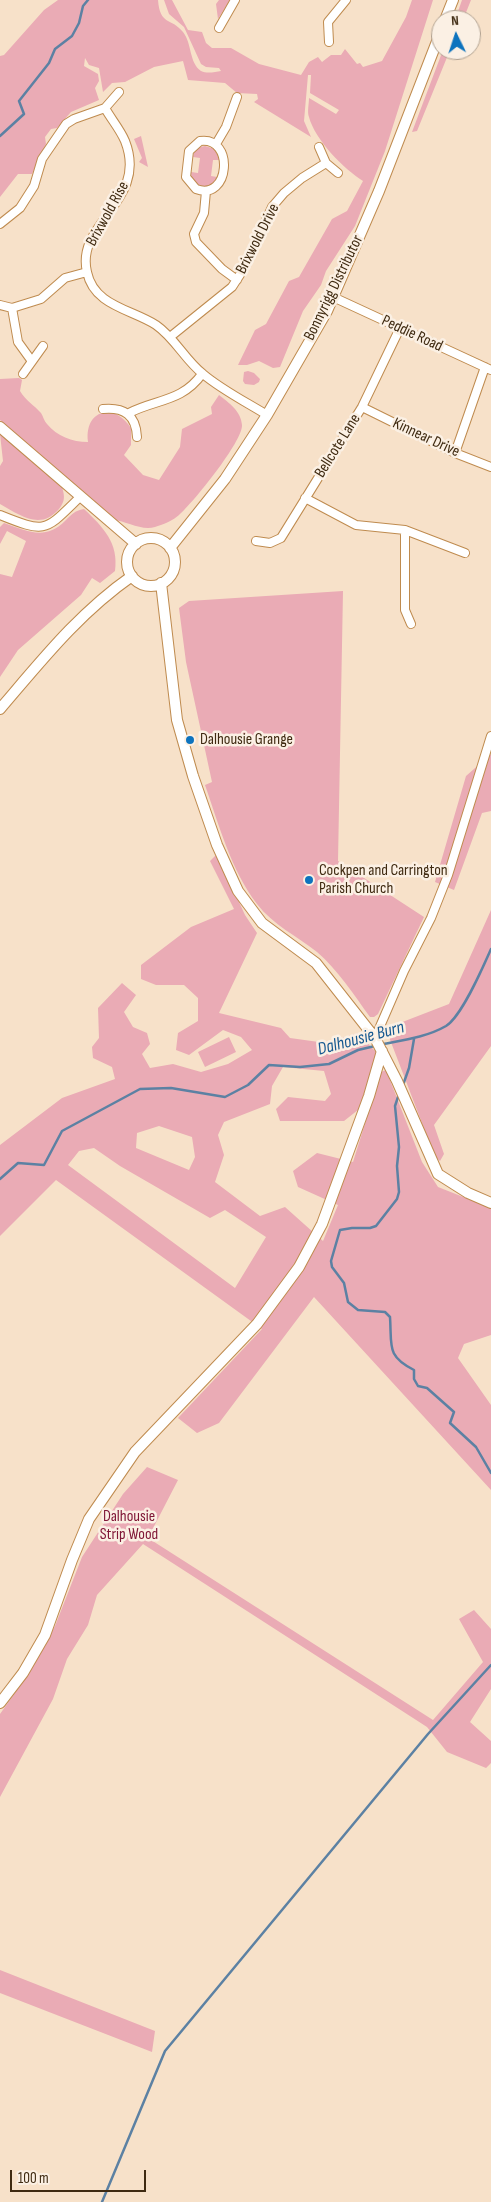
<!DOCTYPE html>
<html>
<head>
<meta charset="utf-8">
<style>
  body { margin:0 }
  #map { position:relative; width:491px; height:2202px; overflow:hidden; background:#f7e1c9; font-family:"Sofia Sans Condensed",sans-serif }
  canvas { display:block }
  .north { position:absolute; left:431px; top:10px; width:50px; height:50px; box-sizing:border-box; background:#fbf0e4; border:1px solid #b0a190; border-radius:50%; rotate:356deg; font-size:14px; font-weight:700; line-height:20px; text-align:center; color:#3f2a11 }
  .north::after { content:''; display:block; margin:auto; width:18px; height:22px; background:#0d73be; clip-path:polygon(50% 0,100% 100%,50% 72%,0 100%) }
  .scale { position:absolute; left:10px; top:2170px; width:136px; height:22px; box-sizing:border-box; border:2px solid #3f2a11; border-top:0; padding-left:6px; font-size:15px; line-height:18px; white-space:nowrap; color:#3f2a11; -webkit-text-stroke:4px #fbf0e4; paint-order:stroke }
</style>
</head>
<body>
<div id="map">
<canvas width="491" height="2202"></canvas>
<div class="north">N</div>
<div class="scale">100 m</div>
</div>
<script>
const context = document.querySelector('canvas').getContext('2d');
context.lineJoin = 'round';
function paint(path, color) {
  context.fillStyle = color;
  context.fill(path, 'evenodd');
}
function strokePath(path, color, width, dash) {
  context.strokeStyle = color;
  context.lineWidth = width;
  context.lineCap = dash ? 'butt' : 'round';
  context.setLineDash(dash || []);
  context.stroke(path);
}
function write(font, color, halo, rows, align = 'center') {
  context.font = font + ' "Sofia Sans Condensed",sans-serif';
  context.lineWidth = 5;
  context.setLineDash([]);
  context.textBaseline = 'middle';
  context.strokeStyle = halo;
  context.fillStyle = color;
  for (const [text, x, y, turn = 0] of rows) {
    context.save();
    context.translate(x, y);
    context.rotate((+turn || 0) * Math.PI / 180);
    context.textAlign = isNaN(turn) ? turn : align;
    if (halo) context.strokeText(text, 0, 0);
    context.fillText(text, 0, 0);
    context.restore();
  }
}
const green = new Path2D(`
  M58,0H158C160,26 171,17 183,32C192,43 189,63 201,71C207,74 215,72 221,71L219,68L206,67L201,64L184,27L169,14L164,0H172L188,30L202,32L206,43L212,48H231L259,64L301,75L309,62L318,57L322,62L331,55H341L345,49L357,64L360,63L363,67L382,61L406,17L412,0H433L385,151L355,226L326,271L321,285L303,311L280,367L273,368L259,361L247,365H238L255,330L266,324L289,281L299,277L332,219L347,211L363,181C344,169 315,140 309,117C307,112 309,104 309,98L336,114L339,110L310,93L311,75H308L304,121L311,137L254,102L258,99L257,94L237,93L225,83L188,80L183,61L154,67L125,82L112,83L103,92L99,68L89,65L85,58L84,66L98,74L99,81L95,88L99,100L71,112L57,128L51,129L45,137L46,144L32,174H18L0,197V56L4,55L44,10Z
  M219,0H230L218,19L216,4Z
  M462,0H471L463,20H455Z
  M443,50H450L417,131L412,132Z
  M141,136L148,167L139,162L142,158L134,139Z
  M205,146L215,149L219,160H213L211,176L217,177L213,184L205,187C197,185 191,182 191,172L198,173L200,158L193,157C194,150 198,147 205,146Z
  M248,371L254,373L260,379L259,382L254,385L245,384L243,381L244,372Z
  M19,378L22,380L20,391C26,401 34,405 41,413C43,416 44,421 47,424C57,436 72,442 88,442C84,411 113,401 131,428V445L124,455L143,475L159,480L180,447L182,429L212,414L211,407L219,395C229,403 241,411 242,425C243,441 193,503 179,515C174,520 162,525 155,527C141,531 127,521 113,520L0,420V379Z
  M0,434L62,487C65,497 65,501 59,509C40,531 20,515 0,504V466L3,461Z
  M84,509C103,527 119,543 115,571L100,583L92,578L81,595L18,650L0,677V574L12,577L26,541L7,531L0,544V527L4,523C27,531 45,541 65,521C72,514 74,511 84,509Z
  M343,591L338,861L424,917L378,1014L374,1017H370C354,995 338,970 317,952C297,936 273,925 257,904C231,870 219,825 205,785L212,782L186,662L179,608L189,601Z
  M491,754V811L482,813L454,890L435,882L466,776Z
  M217,854L245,915L257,933L219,1013L281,1028L290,1038L326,1043L358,1033L376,1052L363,1106L344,1121H280L276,1109L288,1097L325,1101L331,1094L324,1071L283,1067L272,1086L270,1104L224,1122L218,1135L224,1155L215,1182L260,1216L285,1207L323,1241L338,1205L298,1187L293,1171L317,1153L353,1162L381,1072L386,1070L422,1162L438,1187L491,1208V1335L464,1344L458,1358L491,1405V1490L314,1297L219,1423L197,1433L178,1418L262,1329L56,1180L0,1236V1145L62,1098L115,1079L112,1067L93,1058L92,1047L99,1038L98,1008L122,983L136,995L124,1012L133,1027L147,1033L150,1044L142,1054L150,1068L173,1064L201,1072L228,1064L252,1050L241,1037L223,1030L189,1055L176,1050L178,1033L198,1021V998L184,985H156L141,979V965L191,927L234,909L210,861ZM159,1126L192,1137L195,1157L189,1170L136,1148L137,1133ZM94,1148L120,1166L210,1218L225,1210L266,1237L235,1288L68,1165L79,1151Z
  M491,910V1046L434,1125L444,1154L440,1161L435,1157L389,1037L392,1026L449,1004Z
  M229,1037L236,1052L205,1067L198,1052Z
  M147,1467L178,1480L148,1538L433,1720L483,1662L459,1619L474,1610L491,1629V1689L470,1722L491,1741V1763L486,1768L447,1752L427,1727L143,1544L97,1595L88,1625L67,1659L53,1699L0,1797V1714L27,1676L55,1626L82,1557L123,1494Z
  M0,1970L155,2031L152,2052L0,1993Z`);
const stream = new Path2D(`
  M0,136L24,114L19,101L49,63L55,49L72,36L79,23L83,6L88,0
  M383,1044C404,1040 427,1037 446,1026C462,1016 483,967 491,949
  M403,1085L409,1068L414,1039
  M399,1094L395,1106L399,1147L397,1166L399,1192L397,1199L376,1226L370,1228H352L340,1230L331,1261L332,1267L344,1283L348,1302L358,1310L385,1312L390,1317C392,1346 386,1356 414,1370V1379L418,1386L427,1388L454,1412L450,1423L476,1447L491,1473
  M0,1179L18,1163L44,1165L62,1131L140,1089L171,1088L225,1097L248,1085L269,1065L300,1067L329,1064L358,1050L375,1046
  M102,2202L165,2051L428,1734L491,1665`);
const street = new Path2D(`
  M219,28L235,0
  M329,42L328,22L346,0
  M105,108C111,119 120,129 125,141C149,202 75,222 87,272C94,306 131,309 156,325C175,338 185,360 203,374C222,390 246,402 267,415
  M200,141C235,136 230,202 196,189L186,177L189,151Z
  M216,144L226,127L237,97
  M319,147L326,163L338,173
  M206,191L204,213L194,234L196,242L222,269L237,280
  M0,224L20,208L34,186L42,159L66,124L74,119L105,108L119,92
  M333,297L491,370
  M0,305L12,308L41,299L65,278L87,272
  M12,308L18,342L31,360
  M170,337L232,287L243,270L272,207L284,193L302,178L326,163
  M23,374L43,346
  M362,407L455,453L491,467
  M103,409C124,407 136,415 137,437
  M129,413C156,399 182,402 202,374
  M455,453L485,367
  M305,498L356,525L405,530L465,553
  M0,515C47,534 45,531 80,497
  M405,530V610L411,624
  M256,541L270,543L281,538L362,407L400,328
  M375,1038L404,971L431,918L448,875L491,736`);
const secondary = new Path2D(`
  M445,20L453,0
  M0,427L136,544
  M127 562a24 24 0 1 1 48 0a24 24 0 1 1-48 0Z
  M170,548L225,479L267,415L327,311L379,191L441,31
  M161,583L177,720L193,776L217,845L238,891L262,923L316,963L375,1038L397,1081L438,1174L468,1193L491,1203
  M0,709C42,660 79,613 132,576
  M0,1703L23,1673L45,1635L72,1560L89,1519L135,1452L257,1324L299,1267L322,1224L369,1096L382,1051`);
const markers = [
  [190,740,5,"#0d73be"],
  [309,880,5,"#0d73be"]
];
const streetNames = [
  ["Brixwold Rise",108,214,-61],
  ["Brixwold Drive",258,239,-63],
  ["Bonnyrigg Distributor",334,288,-64],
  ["Peddie Road",412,334,25],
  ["Kinnear Drive",426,438,25],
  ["Bellcote Lane",338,446,-58]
];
const poiNames = [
  ["Dalhousie Grange",200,740],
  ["Cockpen and Carrington",319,871],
  ["Parish Church",319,889]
];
const parkNames = [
  ["Dalhousie",129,1517],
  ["Strip Wood",129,1535]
];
const waterNames = [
  ["Dalhousie Burn",361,1039,-15]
];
paint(green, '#eaabb5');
strokePath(stream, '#5c81a3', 2.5);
strokePath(street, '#bf8b4f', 10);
strokePath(secondary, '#bf8b4f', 12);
strokePath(street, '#fff', 8);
strokePath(secondary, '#fff', 10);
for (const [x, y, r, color] of markers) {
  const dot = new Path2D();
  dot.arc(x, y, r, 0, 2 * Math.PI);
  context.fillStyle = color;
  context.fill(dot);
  strokePath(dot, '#fbf0e4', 2);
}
write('16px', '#3f2a11', '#fbf0e4', streetNames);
write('16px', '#3f2a11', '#fbf0e4', poiNames, 'left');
write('16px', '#801737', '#fbf0e4', parkNames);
write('italic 18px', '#155890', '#fbf0e4', waterNames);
</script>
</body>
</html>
